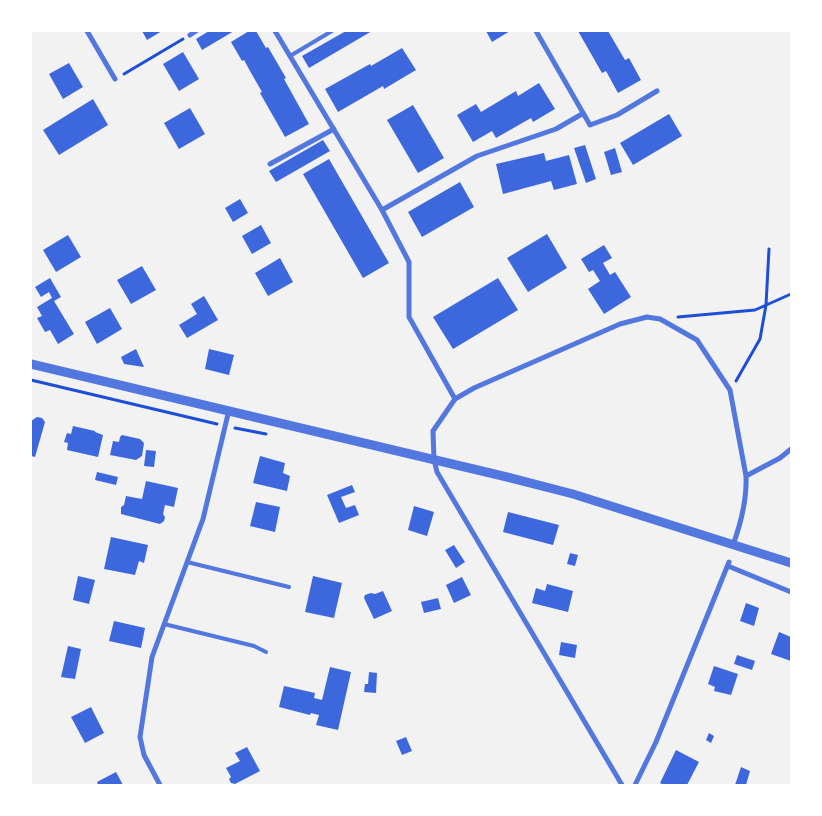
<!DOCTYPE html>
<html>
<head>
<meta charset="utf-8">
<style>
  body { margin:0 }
  #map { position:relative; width:822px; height:816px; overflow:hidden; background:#f2f2f2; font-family:Spectral,serif }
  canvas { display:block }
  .frame { position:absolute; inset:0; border:32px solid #fff; pointer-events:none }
</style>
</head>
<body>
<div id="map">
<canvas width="822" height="816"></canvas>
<div class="frame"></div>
</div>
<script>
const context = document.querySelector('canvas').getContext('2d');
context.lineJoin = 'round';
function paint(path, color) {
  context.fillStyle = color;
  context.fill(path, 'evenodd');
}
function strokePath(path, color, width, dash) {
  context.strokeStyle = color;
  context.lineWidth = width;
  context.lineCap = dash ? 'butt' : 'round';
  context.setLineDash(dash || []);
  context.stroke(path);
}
const building = new Path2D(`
  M142,31H162L147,40Z
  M209,31H234L202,50L196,39Z
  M249,31H256L266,48L268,47L286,78L284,79L309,124L285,137L260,93L262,92L250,71L244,60L242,61L231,42Z
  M346,31H372L309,68L302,56Z
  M486,31H510L492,42Z
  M578,31H608L625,60L629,58L641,80L618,93L606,71L602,73Z
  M402,48L416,70L384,89L383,86L338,112L325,89L370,64L371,66Z
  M183,52L199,79L179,91L163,64Z
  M69,63L83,87L63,99L49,74Z
  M539,83L555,109L533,122L531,118L496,138L492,131L473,142L457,115L476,104L481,112L516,91L518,96Z
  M93,99L108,125L59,155L43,130Z
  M413,105L444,158L418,173L387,120Z
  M190,108L205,134L179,149L164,123Z
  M669,114L682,136L633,165L620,143Z
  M323,140L330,151L276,182L269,171Z
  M585,145L596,179L586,183L574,148Z
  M615,148L622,172L611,175L604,152Z
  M544,153L546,161L569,155L577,184L554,190L551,181L503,194L496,164Z
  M329,159L389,263L363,278L303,174Z
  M460,182L474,207L422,237L408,212Z
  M240,199L248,213L233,222L225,208Z
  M261,225L271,243L252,254L242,236Z
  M547,234L567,268L528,292L507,258Z
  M68,235L81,257L56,272L43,250Z
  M604,245L612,258L603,263L610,275L615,272L631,297L604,314L588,289L600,281L593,270L589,272L581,259Z
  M280,258L293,282L268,296L255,273Z
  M142,266L156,290L131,304L117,280Z
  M50,278L61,297L54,301L74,334L58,344L50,330L45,332L37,318L42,316L37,307L52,298L49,292L41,297L35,287Z
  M498,278L518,310L453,349L433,317Z
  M204,296L218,320L187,338L179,325L197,314L191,304Z
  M110,308L122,329L97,344L85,322Z
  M136,349L144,367L124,364L121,357Z
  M209,349L234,355L229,375L205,369Z
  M37,417L42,418L45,422L35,457L31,456V421Z
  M73,426L95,431V432L103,435L98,457L67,450L68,443L64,442L67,433L71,434Z
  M122,435L140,439L144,443L142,456L136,460L110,455L113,441L119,442L120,437Z
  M146,450L156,451L154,467L144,466Z
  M260,456L285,463L283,473L290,476L287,491L253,483Z
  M97,472L118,477L116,485L95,480Z
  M146,481L178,488L174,507L165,505L163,514L165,517L164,521L160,524L121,514V507L124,505L126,496L142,499Z
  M352,485L355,492L341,497L346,508L355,505L359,515L339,523L327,495Z
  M256,502L280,507L275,532L250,526Z
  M414,506L434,512L427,536L408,530Z
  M508,512L559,525L553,545L503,532Z
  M111,537L148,545L144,563L139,561L135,575L104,569Z
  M454,545L465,562L456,568L445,550Z
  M570,553L578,555L575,566L567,564Z
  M78,576L95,580L89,604L73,600Z
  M313,576L342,583L334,618L305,612Z
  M462,577L471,595L454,603L446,585Z
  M547,584L573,591L568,612L532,603L536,588L545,591Z
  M383,591L392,611L374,619L364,598L365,595L371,593L375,594Z
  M438,598L441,609L424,613L421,602Z
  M746,603L759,608L754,626L740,621Z
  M114,621L145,628L141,648L109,641Z
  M779,632L791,637V661L771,654Z
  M561,642L577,645L575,658L559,655Z
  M68,646L81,649L75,679L61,677Z
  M737,655L755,661L752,670L734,664Z
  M714,666L738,674L731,695L714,691L715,687L708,684Z
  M330,667L351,672L338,730L316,725L319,715L311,713L310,715L279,707L284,686L315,693L314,698L322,700Z
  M369,672L377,673L376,693L364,692L365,684H368Z
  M91,707L104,733L85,743L71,717Z
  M709,733L714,736L711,743L706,740Z
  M406,737L412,751L402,755L396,741Z
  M247,747L260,771L235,784L231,783L229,779L231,777L226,768L240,761L235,753Z
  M676,750L699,762L687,785H664L660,783Z
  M741,767L750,771L746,785H735Z
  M116,772L123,785H98L97,782Z`);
const path = new Path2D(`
  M124,74L183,39
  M678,317L755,310L791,294
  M31,380L217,424
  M736,381L760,339L766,305L769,249
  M235,428L266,434`);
const service = new Path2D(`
  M290,56L332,31
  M187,562L289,587
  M164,624L254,646L266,652`);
const minor = new Path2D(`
  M87,31L115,79
  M275,31L382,210L409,262V317L455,399
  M536,31L590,125L617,115L657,91
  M190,35L196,31
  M270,164L334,129
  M382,210L477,156L556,129L582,114
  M733,545C741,523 747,500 746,476L780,458L791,449
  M728,566L791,592
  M160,785L144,755L140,737L152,657L203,519L229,410
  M622,785L437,472L434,460L433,431L455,399L474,388L620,324L647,317L660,319L697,340L730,390L746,476
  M635,785L656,742L729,562`);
const tertiary = new Path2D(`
  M31,364L507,477L573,494L791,563`);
paint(building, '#3d67dc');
strokePath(path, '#1d4ed8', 3);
strokePath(service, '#5277de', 4);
strokePath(minor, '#5277de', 5);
strokePath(tertiary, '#5277de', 9);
</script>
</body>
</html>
